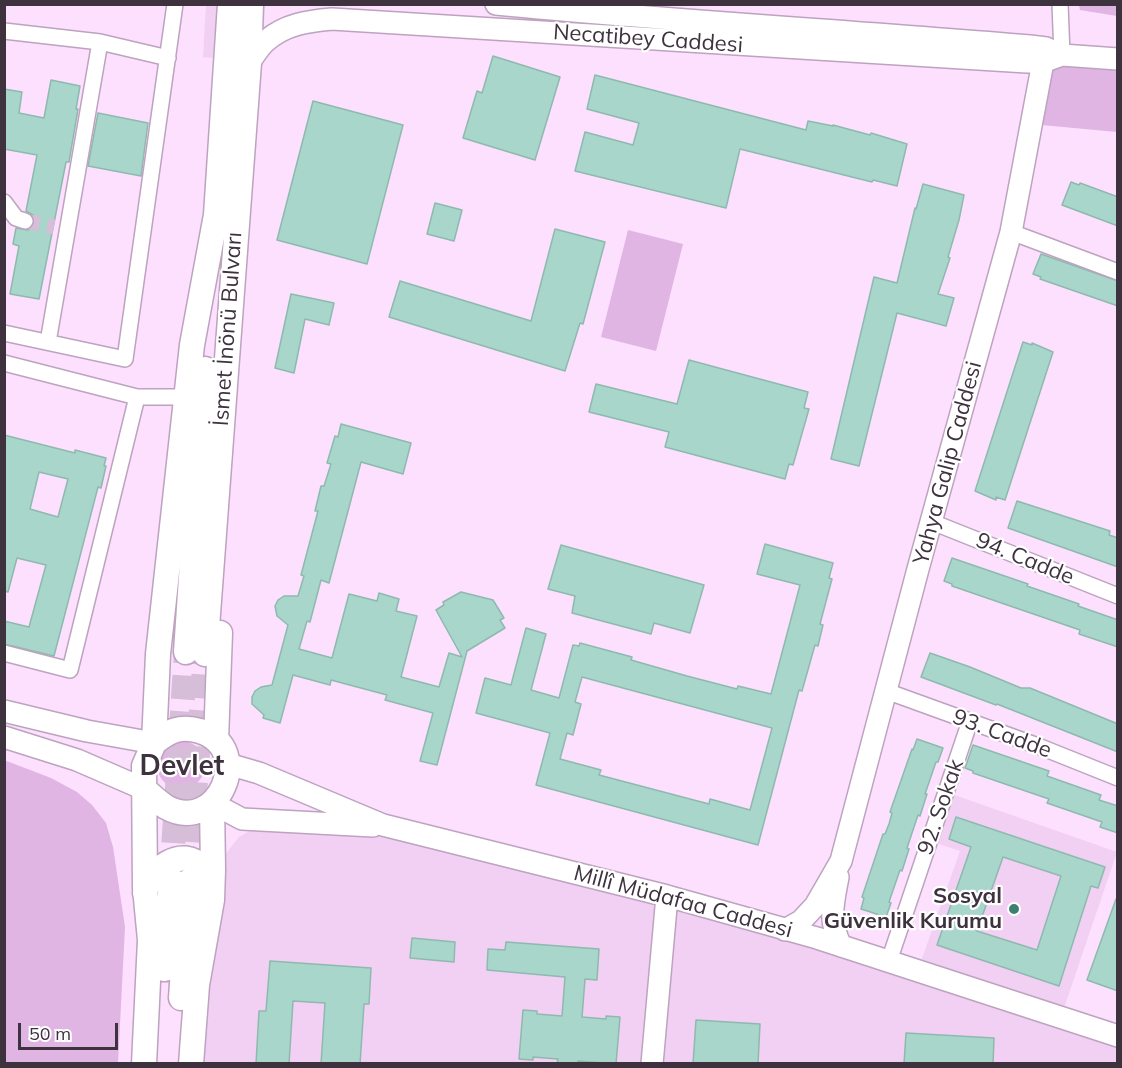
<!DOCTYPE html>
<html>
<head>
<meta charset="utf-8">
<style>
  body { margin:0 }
  #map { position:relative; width:1122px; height:1068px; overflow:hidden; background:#fce0fe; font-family:Mulish,sans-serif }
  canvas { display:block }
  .frame { position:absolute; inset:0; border:6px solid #3d323e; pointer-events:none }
  .scale { position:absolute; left:18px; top:1023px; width:100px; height:27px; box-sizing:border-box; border:3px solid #3d323e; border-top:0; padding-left:8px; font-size:18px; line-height:21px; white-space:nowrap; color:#3d323e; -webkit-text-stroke:4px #fff; paint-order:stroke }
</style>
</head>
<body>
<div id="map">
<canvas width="1122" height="1068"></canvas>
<div class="frame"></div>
<div class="scale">50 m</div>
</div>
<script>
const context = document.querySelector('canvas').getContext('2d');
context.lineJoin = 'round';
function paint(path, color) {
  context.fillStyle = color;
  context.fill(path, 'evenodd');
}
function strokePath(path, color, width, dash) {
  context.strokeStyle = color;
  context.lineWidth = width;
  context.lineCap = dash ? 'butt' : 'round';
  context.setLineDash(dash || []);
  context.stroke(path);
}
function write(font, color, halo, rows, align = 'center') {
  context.font = font + ' Mulish,sans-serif';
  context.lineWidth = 4.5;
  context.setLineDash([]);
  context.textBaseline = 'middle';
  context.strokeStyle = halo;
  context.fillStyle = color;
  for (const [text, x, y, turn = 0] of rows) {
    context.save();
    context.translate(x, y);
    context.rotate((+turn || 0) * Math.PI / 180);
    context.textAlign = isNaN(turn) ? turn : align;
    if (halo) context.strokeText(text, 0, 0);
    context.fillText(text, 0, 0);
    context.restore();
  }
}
const built = new Path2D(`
  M206,5H216L217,8H229L265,5L262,62L254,23L216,20L213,58L203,57Z
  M946,792L1117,852L1061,1017L1117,1036V1063L204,1064L213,942V870L239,837L253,829L358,826L918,970L960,851L930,841Z`);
const green = new Path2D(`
  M1079,5H1117V16L1080,10Z
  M1117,59V132L1031,124L1043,62Z
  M628,230L683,244L656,351L601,337Z
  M157 765a24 24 0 1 1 48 0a24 24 0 1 1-48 0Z
  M4,760L51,778L77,792L92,805L106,823L113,847L125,927L118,1063H5Z`);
const building = new Path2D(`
  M493,56L560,77L535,160L463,138L477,91L482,93Z
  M595,75L806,130L808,121L833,126V125L870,135L871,133L907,144L897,186L873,180L872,182L740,149L726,208L575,171L585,132L633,145L639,123L587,109Z
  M51,80L80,86L76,109H78L69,162H66L39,299L10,294L19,246L13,244L16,228L28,230L34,224L33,215L26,211L37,155L4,149V89L22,92L19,113L44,118Z
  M313,101L403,125L367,264L277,240Z
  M98,113L148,123L141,176L88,166Z
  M1071,182L1079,185L1080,183L1118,197V226L1062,205Z
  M923,184L964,195L959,220L948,257L950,258L938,294L954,298L946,326L897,313L859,466L831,459L874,277L897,283L915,208L916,209Z
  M435,203L462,210L454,241L427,234Z
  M555,229L605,242L583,324L580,323L565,371L389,317L400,281L531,321Z
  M1041,254L1118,281V306L1040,279L1041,277L1033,274Z
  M291,294L334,303L329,325L305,319L294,373L275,368Z
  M1023,342L1032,345V343L1053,352L1005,500L996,497V500L975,491Z
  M689,360L808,392L804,408L809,409L793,465L789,464L785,479L665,447L669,432L589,412L596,384L677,404Z
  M341,424L411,443L403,474L361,462L329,583L321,580L310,622L307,621L299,649L332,658L349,594L377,601L379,593L399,599L396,611L417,616L401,677L439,687L449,653L462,657L436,610L444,605L443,602L461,592L493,600L504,618L500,620L505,628L467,651L437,765L420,761L433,713L385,700L387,695L331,680L330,685L293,675L280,723L263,718L264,715L252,704V697L255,691L261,687L272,685L288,625L277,616L275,606L278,600L284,596H298L304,576L301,575L318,511H315L321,486H324L331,464L327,463L335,436L338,437Z
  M4,435L75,453V450L106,458L104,466H106L101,488L98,487L54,656L4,644V621L29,627L46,565L17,558L8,592L4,591ZM39,472L68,479L58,517L30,509Z
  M1017,501L1110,531L1109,535L1118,538V567L1008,528Z
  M765,544L833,563L829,578L832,579L820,624L823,625L818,646L815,645L802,691L799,690L758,845L536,785L550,733L476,713L485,678L511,685L526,628L546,634L531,690L559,698L573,645L579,646L580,643L632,657L631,660L687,676L737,689L738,686L771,694L800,585L757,574ZM582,677L772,728L750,810L710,799L709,804L599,775L601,770L560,759L567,733L573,735L581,704L575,702Z
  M561,545L704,585L690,633L654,623L651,634L572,613L575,596L548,589Z
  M952,558L1028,584L1027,586L1079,604L1078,606L1118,620V647L1079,634L1080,630L952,586V584L944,581Z
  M930,653L970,667L1021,688H1030L1118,724V752L997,704L996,705L921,677Z
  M917,739L943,748L938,762H936L925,794H927L920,816L918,815L907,848L909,849L902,871L900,870L889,902L891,903L886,917L861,909L864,898L862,897L883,834H885L889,824L892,813L890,812L912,749L913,750Z
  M973,745L1049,771L1047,776L1101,795L1099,800L1118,806V833L1100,827L1102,822L1047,803L1049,799L973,773V771L965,768Z
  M956,817L1105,867L1098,888L1091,886L1059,986L937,945L971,847L949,839ZM1003,857L1061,876L1037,950L977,931Z
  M1116,899H1118V991L1087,980Z
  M412,938L455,942L454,962L410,958Z
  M506,942L599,949L597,980L585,979L582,1017L606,1019V1016L620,1017L616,1064L578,1061V1064H557L558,1059L533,1057V1060L519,1059L523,1010L537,1011V1014L562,1016L565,977L487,970L488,949L505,950Z
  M270,961L371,968L369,1004H364L360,1064H321L325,1003L293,1001L289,1064H256L259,1011H266Z
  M696,1020L760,1024L758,1064H693Z
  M906,1033L994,1038L993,1064H904Z`);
const streetTunnel = new Path2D(`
  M25,221L54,227`);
const primaryTunnel = new Path2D(`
  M189,878L205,654
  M171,879L186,652`);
const street = new Path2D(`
  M1060,4L1062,55
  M4,31L100,42
  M4,202L16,218L25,221
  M1011,232L1118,272
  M4,333L125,359L175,4
  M48,342L100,42L168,58
  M4,363L137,397H187
  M932,522L1118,596
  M4,653L70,670L137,397
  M886,691L1038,746L1118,778
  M889,961L970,721`);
const secondary = new Path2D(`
  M496,4C674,21 852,31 1030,46L1046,48L1062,55L1118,59
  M249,63C254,56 259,47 266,41C285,24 309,21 332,19L1027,62H1043L1062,55
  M4,711L87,731L154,743
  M4,737L77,760L144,789
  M228,764L259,773L383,825L667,896L817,938L1118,1036
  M212,803L242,819L373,826
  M838,877C833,904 828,920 841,946
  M785,930L801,921L815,906L841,861L918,569L1011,232L1043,62
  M652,1064L667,896`);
const primary = new Path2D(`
  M215,230L230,4
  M186,652L205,369
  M205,654L249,63L251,4
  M216,740L220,633
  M144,789C151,795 158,802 166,807C218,836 256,748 200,731C181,725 168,731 154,743
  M145,893C149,870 183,844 202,868C209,877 210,890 212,900
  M165,969L171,879
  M181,998L189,881
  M144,1064L150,940L145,888L144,766L154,743L158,654L192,345L216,215
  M191,1064L197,985L212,900L213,870L212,803`);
const markers = [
  [1014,909,6,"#3d8072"]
];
const streetNames = [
  ["Necatibey Caddesi",648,39,4],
  ["İsmet İnönü Bulvarı",228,329,-86],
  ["Yahya Galip Caddesi",948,463,-75],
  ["94. Cadde",1025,559,22],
  ["93. Cadde",1002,734,20],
  ["92. Sokak",941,807,-71],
  ["Millî Müdafaa Caddesi",683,902,15]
];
const poiNames = [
  ["Sosyal",1002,896],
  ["Güvenlik Kurumu",1002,921]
];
const districtNames = [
  ["Devlet",182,767]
];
paint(built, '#f1d0f3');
paint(green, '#e0b4e3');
paint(building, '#a9d6cb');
strokePath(building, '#8eb9af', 1.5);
strokePath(streetTunnel, '#d6bdd8', 15, [15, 8]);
strokePath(primaryTunnel, '#d6bdd8', 24, [24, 12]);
strokePath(street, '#bda3bf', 18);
strokePath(secondary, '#bda3bf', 24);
strokePath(primary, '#bda3bf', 27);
strokePath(street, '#fff', 15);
strokePath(secondary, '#fff', 21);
strokePath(primary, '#fff', 24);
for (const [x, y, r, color] of markers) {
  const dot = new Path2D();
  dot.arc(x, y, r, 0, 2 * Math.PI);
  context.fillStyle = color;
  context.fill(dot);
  strokePath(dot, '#fff', 2);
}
write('22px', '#3d323e', '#fff', streetNames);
write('bold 22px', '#3d323e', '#fff', poiNames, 'right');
write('bold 28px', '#3d323e', '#fff', districtNames);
</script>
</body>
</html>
